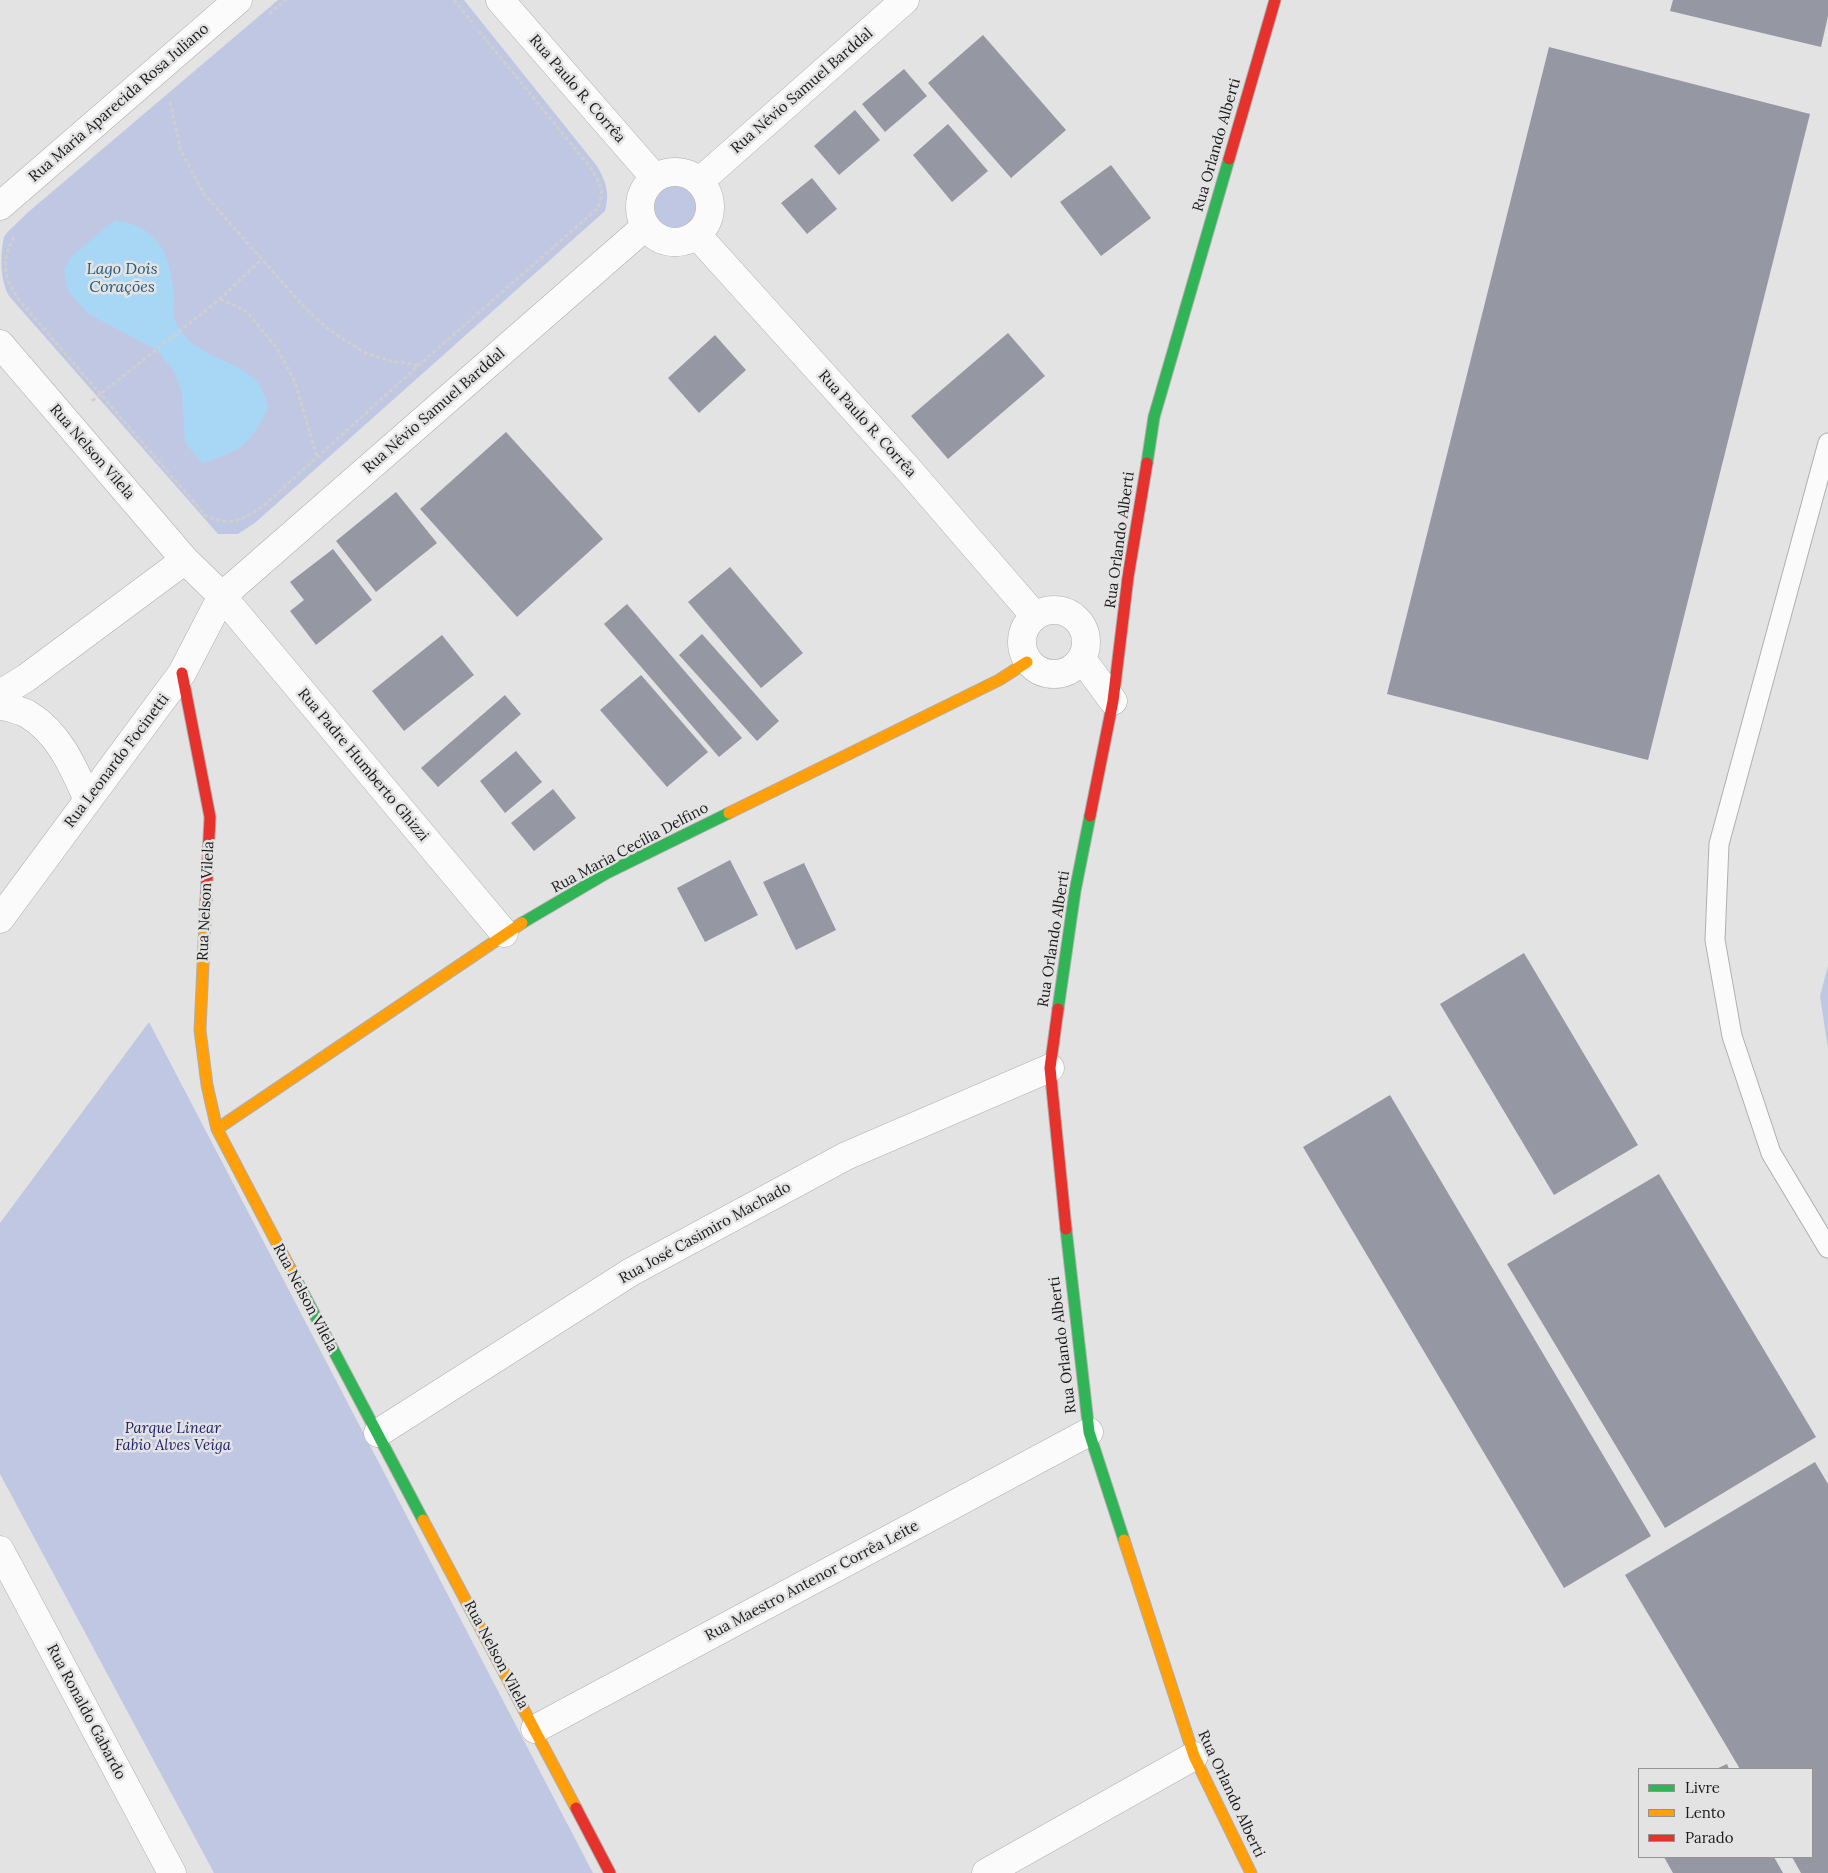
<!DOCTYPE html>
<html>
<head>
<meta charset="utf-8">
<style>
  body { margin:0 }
  #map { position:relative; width:1828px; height:1873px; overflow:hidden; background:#e3e3e4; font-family:Lora,serif }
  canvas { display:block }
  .legend { position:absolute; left:1638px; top:1768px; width:175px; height:90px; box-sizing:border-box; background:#e3e3e4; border:1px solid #939394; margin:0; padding:6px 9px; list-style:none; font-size:15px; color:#1b1b1b }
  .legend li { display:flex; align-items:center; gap:10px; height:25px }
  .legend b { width:25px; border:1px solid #939394 }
</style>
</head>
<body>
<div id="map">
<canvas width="1828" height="1873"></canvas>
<ul class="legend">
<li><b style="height:6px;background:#30b455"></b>Livre</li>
<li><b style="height:6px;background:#ff9f0a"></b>Lento</li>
<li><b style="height:6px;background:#e5322d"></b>Parado</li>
</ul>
</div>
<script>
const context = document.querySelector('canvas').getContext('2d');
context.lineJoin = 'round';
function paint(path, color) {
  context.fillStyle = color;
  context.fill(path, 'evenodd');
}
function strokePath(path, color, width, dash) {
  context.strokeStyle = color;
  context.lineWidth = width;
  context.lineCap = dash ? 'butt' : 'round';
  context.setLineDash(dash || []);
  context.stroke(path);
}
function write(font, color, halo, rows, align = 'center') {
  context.font = font + ' Lora,serif';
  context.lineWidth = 5;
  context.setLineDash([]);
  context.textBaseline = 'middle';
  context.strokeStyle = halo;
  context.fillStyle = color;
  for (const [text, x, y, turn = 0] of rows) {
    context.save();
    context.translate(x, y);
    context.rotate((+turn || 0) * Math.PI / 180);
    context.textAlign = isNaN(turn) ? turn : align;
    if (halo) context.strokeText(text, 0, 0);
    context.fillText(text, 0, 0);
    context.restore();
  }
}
const green = new Path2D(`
  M278,0H464L597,166C606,182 610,193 605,211L256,522L238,534H218L9,296C0,280 0,255 4,237C9,229 20,221 26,214Z
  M646 207a29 29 0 1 1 58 0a29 29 0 1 1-58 0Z
  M1828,966V1049L1820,996Z
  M149,1022L593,1873H214L0,1474V1223Z`);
const water = new Path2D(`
  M115,220C161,228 170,254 174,297C174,304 173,316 176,323C193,357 230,357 253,378C262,385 266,398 268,408C250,445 242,450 203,463L185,443L182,393L174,371L157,350L87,313L68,291L64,270L71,257Z`);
const building = new Path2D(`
  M1673,0H1828V16L1821,47L1670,11Z
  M983,35L1066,130L1011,178L928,83Z
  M1549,47L1810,114L1648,760L1387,694Z
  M904,69L927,96L885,132L862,104Z
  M855,110L880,140L839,175L814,146Z
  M948,124L988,171L952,202L913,155Z
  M1111,165L1151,218L1101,256L1060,202Z
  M812,178L837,209L807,234L781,203Z
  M1008,333L1045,376L948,459L911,416Z
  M715,335L746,370L699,413L668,378Z
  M506,432L603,539L517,617L420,509Z
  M396,492L437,543L376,592L336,541Z
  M333,549L372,600L316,645L290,611L304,600L290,582Z
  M730,567L803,653L761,688L688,602Z
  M627,604L742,738L719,757L604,624Z
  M702,634L779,721L757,741L679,655Z
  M442,635L474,675L404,731L372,691Z
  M641,675L708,752L667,787L600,710Z
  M505,695L521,714L438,787L421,768Z
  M516,751L542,782L505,813L480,781Z
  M553,789L576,818L534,851L511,823Z
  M730,860L758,915L705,942L677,888Z
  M804,863L836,930L796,950L763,882Z
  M1524,953L1638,1145L1554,1195L1440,1004Z
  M1390,1095L1651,1536L1564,1588L1303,1147Z
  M1659,1174L1816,1437L1665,1528L1507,1264Z
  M1815,1462L1828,1484V1873H1801L1792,1857H1812V1769H1740L1625,1575Z
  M1727,1764L1729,1769H1716Z
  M1664,1857H1774L1783,1873H1673Z`);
const path = new Path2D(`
  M454,0L472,22
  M269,14L286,0
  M170,102L181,151L204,194L305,308L328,329L367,354L391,361L418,365
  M14,237C0,262 4,279 20,301L206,516C230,526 241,521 262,507L419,365L598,208C605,189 600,184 590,167L479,31
  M220,299L246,311L277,348L295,382L317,457
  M92,401L220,299L261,260`);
const lane = new Path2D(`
  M1828,443L1719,844L1715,940L1732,1036L1771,1153L1828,1248`);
const street = new Path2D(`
  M500,0L655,178
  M640 207a35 35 0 1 1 70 0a35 35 0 1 1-70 0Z
  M700,181L905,0
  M0,206L238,0
  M697,235L908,469L1034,615
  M0,344L185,560L222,596L504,933
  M1022 642a32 32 0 1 1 64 0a32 32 0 1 1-64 0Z
  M1082,659L1113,701
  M0,694L26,678L185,560
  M0,705C9,708 21,710 29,715C60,734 74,769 88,800
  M0,919L182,673L222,596L646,226
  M378,1433L631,1272L846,1156L1050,1068
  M0,1550L172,1873
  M535,1729L1089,1432
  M986,1873L1194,1756`);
const fast = new Path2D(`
  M1147,463L1154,417L1229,159
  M522,923L607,873L729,813
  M1058,1009L1075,891L1090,816
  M1066,1229L1089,1432L1124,1540
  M290,1268L423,1520`);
const slow = new Path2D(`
  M729,813L999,680L1027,662
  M206,900L200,1030L207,1085L217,1129L290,1268
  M217,1129L522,923
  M423,1520L576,1808
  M1124,1540L1194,1756L1251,1873`);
const jam = new Path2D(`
  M1229,159L1275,0
  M182,673L210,817L206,900
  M1090,816L1113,701L1128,577L1147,463
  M1058,1009L1050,1068L1066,1229
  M576,1808L610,1873`);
const streetNames = [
  ["Rua Paulo R. Corrêa",577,89,49],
  ["Rua Névio Samuel Barddal",802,91,-41],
  ["Rua Maria Aparecida Rosa Juliano",119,103,-41],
  ["Rua Orlando Alberti",1217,145,-74],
  ["Rua Névio Samuel Barddal",434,411,-41],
  ["Rua Paulo R. Corrêa",867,424,48],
  ["Rua Nelson Vilela",92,452,49],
  ["Rua Orlando Alberti",1120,540,-82],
  ["Rua Leonardo Focinetti",117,761,-53],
  ["Rua Padre Humberto Ghizzi",363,765,50],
  ["Rua Maria Cecília Delfino",630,848,-28],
  ["Rua Nelson Vilela",206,901,-87],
  ["Rua Orlando Alberti",1054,939,-81],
  ["Rua José Casimiro Machado",705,1233,-29],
  ["Rua Nelson Vilela",305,1298,62],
  ["Rua Orlando Alberti",1063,1345,-97],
  ["Rua Maestro Antenor Corrêa Leite",812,1581,-28],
  ["Rua Nelson Vilela",496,1655,62],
  ["Rua Ronaldo Gabardo",86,1712,62],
  ["Rua Orlando Alberti",1231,1794,65]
];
const parkNames = [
  ["Parque Linear",173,1429],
  ["Fabio Alves Veiga",173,1446]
];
const waterNames = [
  ["Lago Dois",122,269],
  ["Corações",122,287]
];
paint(green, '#c0c7e3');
paint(water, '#a8d7f6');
paint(building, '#9597a2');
strokePath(lane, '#afafaf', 21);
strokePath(street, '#afafaf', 29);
strokePath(fast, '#afafaf', 13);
strokePath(slow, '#afafaf', 13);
strokePath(jam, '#afafaf', 13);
strokePath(path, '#cfcfcf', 3, [4, 2.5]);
strokePath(lane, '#fbfbfb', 19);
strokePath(street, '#fbfbfb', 28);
strokePath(fast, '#30b455', 11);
strokePath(slow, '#ff9f0a', 11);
strokePath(jam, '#e5322d', 11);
write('15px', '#1b1b1b', '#e3e3e4', streetNames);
write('italic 15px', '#1e2168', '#e3e3e4', parkNames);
write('italic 16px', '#255875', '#e3e3e4', waterNames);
</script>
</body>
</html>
